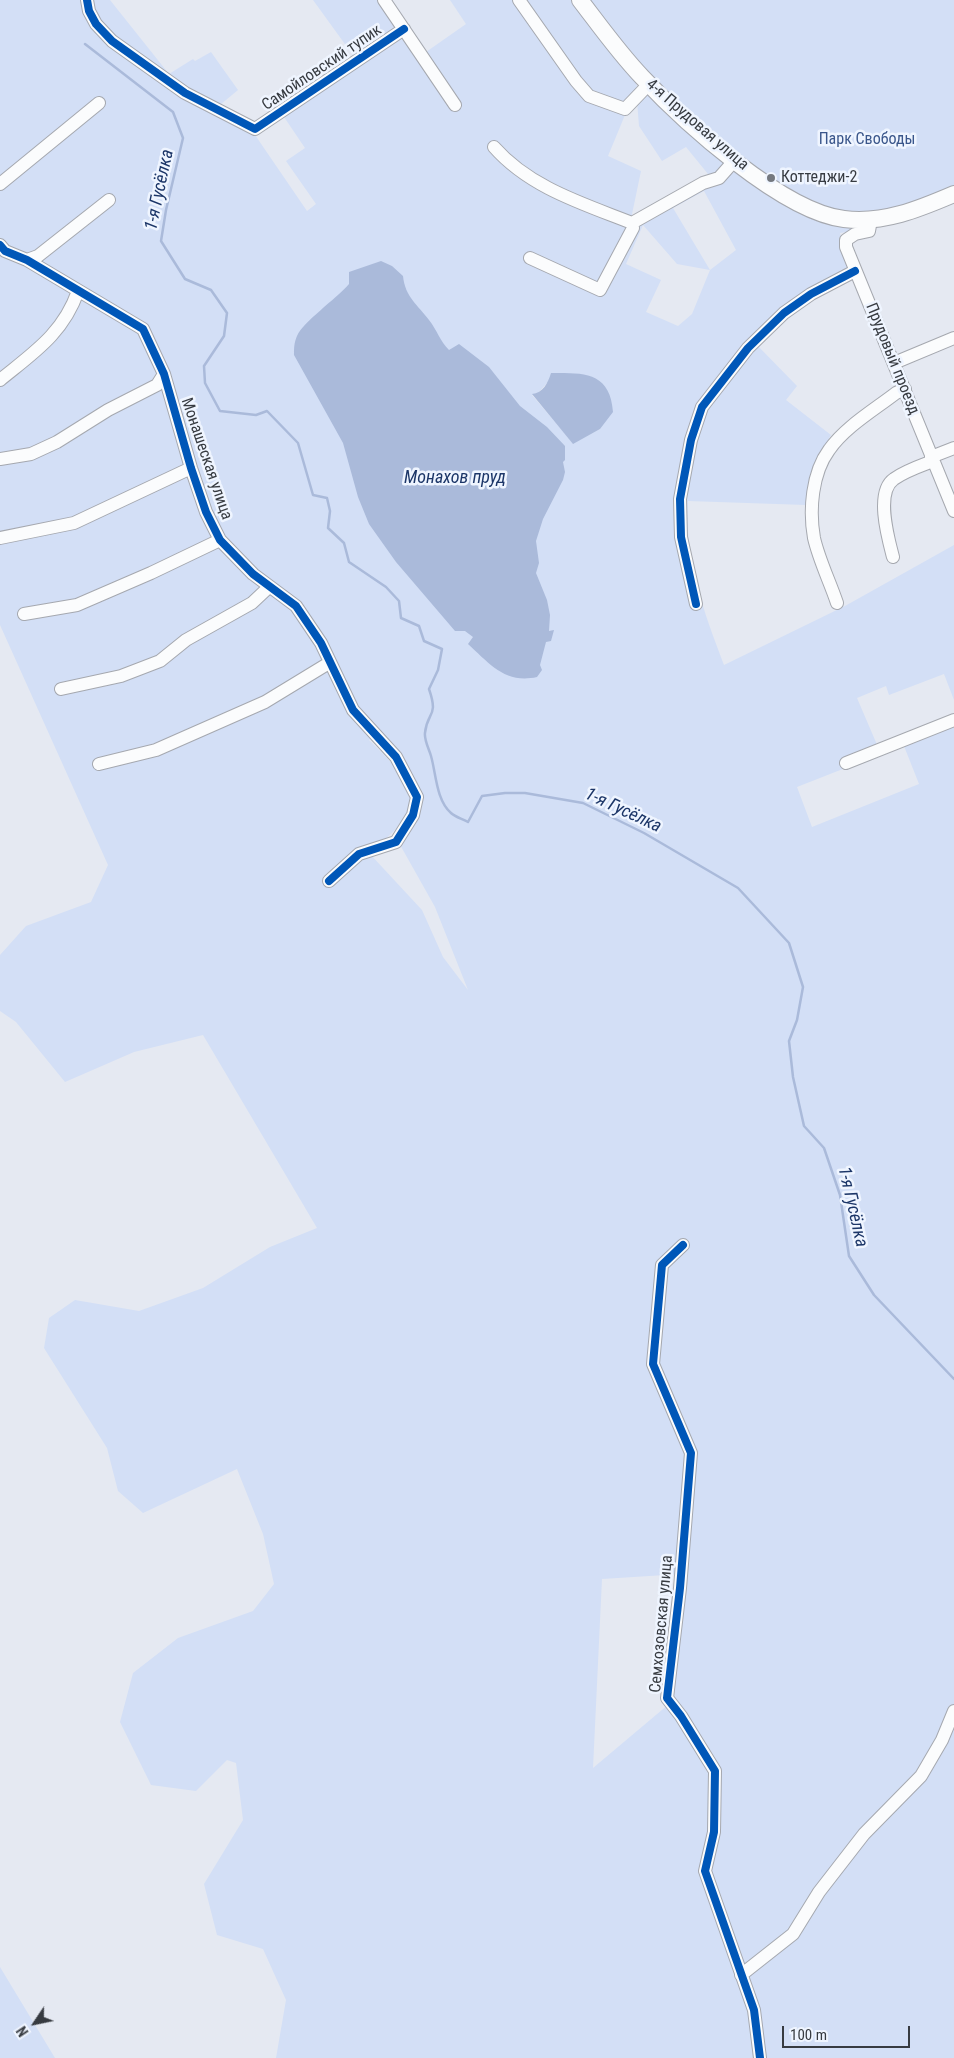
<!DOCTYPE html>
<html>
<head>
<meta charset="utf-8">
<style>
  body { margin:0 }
  #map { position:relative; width:954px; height:2058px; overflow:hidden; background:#e5e9f2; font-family:"Roboto Condensed",sans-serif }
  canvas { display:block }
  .north { position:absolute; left:10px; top:1998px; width:50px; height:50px; -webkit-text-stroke:4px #eff5ff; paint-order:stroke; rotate:236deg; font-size:14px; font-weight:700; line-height:20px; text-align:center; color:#373b41 }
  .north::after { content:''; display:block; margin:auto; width:18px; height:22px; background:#373b41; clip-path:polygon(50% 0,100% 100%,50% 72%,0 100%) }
  .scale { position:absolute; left:782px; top:2026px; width:128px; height:22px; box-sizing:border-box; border:2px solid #373b41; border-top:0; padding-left:6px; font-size:15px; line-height:18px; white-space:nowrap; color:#373b41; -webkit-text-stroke:4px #eff5ff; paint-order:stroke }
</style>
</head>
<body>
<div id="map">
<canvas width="954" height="2058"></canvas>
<div class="north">N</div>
<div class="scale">100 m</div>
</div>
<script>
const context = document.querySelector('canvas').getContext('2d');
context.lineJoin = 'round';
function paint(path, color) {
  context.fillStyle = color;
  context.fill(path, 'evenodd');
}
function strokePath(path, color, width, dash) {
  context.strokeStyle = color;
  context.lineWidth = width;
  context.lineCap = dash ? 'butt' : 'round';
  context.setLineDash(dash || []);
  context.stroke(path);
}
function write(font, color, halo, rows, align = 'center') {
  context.font = font + ' "Roboto Condensed",sans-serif';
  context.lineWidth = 5;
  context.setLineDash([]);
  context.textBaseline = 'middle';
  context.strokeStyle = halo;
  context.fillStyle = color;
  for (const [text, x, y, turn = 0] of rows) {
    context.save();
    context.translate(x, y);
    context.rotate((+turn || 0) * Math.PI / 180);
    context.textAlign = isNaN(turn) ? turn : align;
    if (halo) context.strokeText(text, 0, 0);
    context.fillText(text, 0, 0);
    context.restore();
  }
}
const green = new Path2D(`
  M0,0H82L93,28L253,132L307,211L316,204L286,161L305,148L284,117L355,58L313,0H391L426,52L466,24L450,0H572L634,79L637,86L608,156L641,171L631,219L701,180L708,174L686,147L662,161L639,126L637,101L650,93L726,160L722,177L737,171L854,227L853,231L840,233L848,268L756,344L797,386L786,400L831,435L823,449L806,505L688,501C684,559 704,612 724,665L845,606L954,545V700L944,674L889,695L886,686L857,698L881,754L797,787L812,827L919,784L904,746L954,726V2058H276L286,2000L263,1949L217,1935L204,1884L243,1820L236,1763L227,1760L196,1791L151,1785L120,1722L133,1673L178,1638L253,1611L274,1584L263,1534L237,1469L143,1513L118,1491L107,1448L44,1348L49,1318L75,1300L139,1311L203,1288L270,1247L317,1228L203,1035L134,1052L65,1082L16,1022L0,1011V955L26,926L91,902L108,865L0,625ZM704,191L736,250L710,270L673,208ZM643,225L677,264L710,270L692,314L678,326L646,312L661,280L626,264ZM547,383L600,429L573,443L532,395L538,393ZM379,735L421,798L419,816L399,843L435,907L468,990L443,957L422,910L370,854C382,841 399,829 408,814C424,790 384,755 369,740ZM681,1574L669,1704L593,1768L602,1579Z
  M90,0H110L169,74L193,59L195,61L211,52L238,90L220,105C184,88 123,53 101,21C96,15 94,7 90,0Z
  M587,0H954V190L896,211L845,215L796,196L744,162L650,79Z
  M0,1967L55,2058H0Z`);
const water = new Path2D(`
  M381,261L392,266L403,276C405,297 418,305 429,320C437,330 440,341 449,350L459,344L489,367L520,406L547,427L565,446V460L563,462L565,472L563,480L543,519L536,541L539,563L536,573L547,600L550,615L549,631L554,630L551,641L546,642L540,665L542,670L537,677C505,684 490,664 468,644L473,637L465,631H455L396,562L369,524L358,497L343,443L294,355C294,348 294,343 297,336C303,322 336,299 349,284V272Z
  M551,373C583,373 610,371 613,412L600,429L573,444L532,394C543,393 548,383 551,373Z`);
const stream = new Path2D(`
  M85,44L173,112L183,138L166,210L161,241L185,279L211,290L227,313L224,336L204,366L205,383L220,411L256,415L267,411L298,443L313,495L327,498L330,511L328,528L344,543L349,562L386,587L399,601L401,618L419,626L424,641L442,649L438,670L429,689C439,718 427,711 425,733C424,740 429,749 431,756C436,773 436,800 451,813C455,817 463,819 468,822L482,796L505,793H525L583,803L644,833L738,888L789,943L803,987L797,1020L789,1041L793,1077L804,1126L824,1148L840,1195L849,1256L874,1295L954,1379`);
const minor = new Path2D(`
  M87,0L89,11L96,24L112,41L185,93L255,129L404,29
  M384,0L455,105
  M519,0L576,81L589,96L625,109L649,84
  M494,147C530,188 584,204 632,223
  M0,184L99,103
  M871,220L869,231L855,234L846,240V247L954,511
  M632,223L703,183L719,178L734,161
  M0,245L5,251L27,260L143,329L164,374L191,468L206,512L220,540L253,574L296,606L321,643L353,710L396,757L417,797L413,815L396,842L359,854L329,881
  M530,258L600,290L633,228L632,223
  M27,260L38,256L109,200
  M894,363L954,338
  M0,380C33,353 63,334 78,291
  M931,457L954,448
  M0,459L31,454L57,442L108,410L157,385L164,374
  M0,538L74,523L191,468
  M893,557C888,538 875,492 894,479C905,471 920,466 933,461
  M837,603C830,582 819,560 814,538C809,510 812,473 829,450C845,427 874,410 896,393L905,389
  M696,604L681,537L680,499L691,440L702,407L748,348L784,313L811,294L855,271
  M24,614L77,605L151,573L220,540
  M61,689L121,676L160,661L186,640L252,603L269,587
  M846,763L954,720
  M99,764L156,750L265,702L329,663
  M683,1245L662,1265L653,1364L691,1453L680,1588L667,1698L681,1716L715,1771L714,1832L705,1871L754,2010L760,2058
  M741,1975L793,1934L819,1892L864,1834L921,1776L942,1740L954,1711`);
const major = new Path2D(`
  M580,0C600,26 619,53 642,77C684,122 783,212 844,219C883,224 919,209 954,194`);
const cycleway = new Path2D(`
  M87,0L89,11L96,24L112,41L185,93L255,129L404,29
  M0,245L5,251L27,260L143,329L164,374L191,468L206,512L220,540L253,574L296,606L321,643L353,710L396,757L417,797L413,815L396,842L359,854L329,881
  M696,604L681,537L680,499L691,440L702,407L748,348L784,313L811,294L855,271
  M683,1245L662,1265L653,1364L691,1453L680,1588L667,1698L681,1716L715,1771L714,1832L705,1871L754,2010L760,2058`);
const markers = [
  [771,178,5,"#74787f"]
];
const streetNames = [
  ["Самойловский тупик",322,68,-34],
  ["4-я Прудовая улица",697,125,41],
  ["Прудовый проезд",892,359,68],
  ["Монашеская улица",206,459,71],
  ["Семхозовская улица",662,1624,-85]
];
const parkNames = [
  ["Парк Свободы",867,140]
];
const poiNames = [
  ["Коттеджи-2",781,178]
];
const waterNames = [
  ["1-я Гусёлка",160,190,-78],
  ["Монахов пруд",455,478],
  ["1-я Гусёлка",623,811,25],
  ["1-я Гусёлка",852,1207,77]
];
paint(green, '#d3dff6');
paint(water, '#aabada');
strokePath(stream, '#aabada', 2.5);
strokePath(minor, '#a5a8af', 14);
strokePath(major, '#a5a8af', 18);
strokePath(minor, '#fbfcfd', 12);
strokePath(major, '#fbfcfd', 16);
strokePath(cycleway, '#0057b8', 8);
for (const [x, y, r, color] of markers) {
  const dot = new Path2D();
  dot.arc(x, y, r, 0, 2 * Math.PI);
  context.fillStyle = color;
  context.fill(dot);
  strokePath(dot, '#eff5ff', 2);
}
write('16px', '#373b41', '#eff5ff', streetNames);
write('16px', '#3a568b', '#eff5ff', parkNames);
write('16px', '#373b41', '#eff5ff', poiNames, 'left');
write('italic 18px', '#1c3668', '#eff5ff', waterNames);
</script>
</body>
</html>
